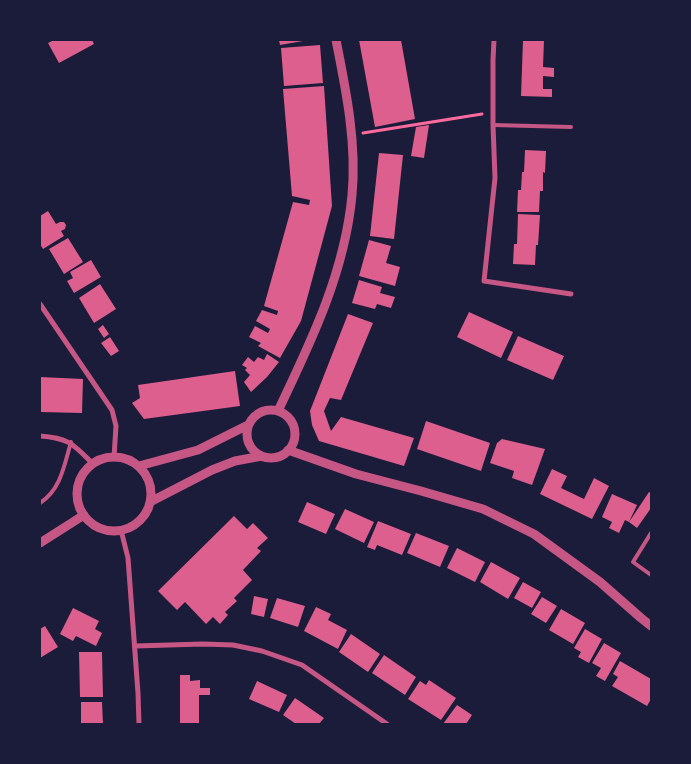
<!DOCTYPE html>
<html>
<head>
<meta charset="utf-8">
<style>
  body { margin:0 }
  #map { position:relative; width:691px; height:764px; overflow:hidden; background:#1b1b3a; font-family:Figtree,sans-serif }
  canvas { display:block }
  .frame { position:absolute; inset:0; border:41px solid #1b1b3a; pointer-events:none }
</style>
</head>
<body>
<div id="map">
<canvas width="691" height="764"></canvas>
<div class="frame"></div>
</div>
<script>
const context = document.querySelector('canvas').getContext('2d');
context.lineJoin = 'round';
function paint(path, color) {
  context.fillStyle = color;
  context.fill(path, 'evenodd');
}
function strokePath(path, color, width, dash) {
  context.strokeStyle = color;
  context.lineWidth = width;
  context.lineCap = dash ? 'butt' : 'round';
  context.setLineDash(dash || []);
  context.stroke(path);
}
const building = new Path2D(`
  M54,40H92L94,44L59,63L48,43Z
  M279,40H303V41L280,45Z
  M359,40H401L415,119L375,127Z
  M523,40H544L543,67L554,68V77L543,76V89H552V97L521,96Z
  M320,45L323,83L284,86L281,48Z
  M324,86L332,206L301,321L280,358L258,346L261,343L249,337L255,326L268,333L270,329L256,321L262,310L277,315L278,311L264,306L293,202L309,205L310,200L292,196L283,89Z
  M429,125L424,158L411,156L416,127Z
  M525,150L546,151L545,173L543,172V191H540L539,212H517L518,190H521L522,172H524Z
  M379,153L403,155L394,239L370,236Z
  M48,211L56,224L60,222H64L66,225L65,229L61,231L64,236L43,249L40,244V216Z
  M518,214L540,215L538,245H536L535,265L513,264L514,244H517Z
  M68,238L83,262L64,274L49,249Z
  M369,240L391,246L386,263L400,267L395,286L359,276Z
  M91,260L101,277L74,293L67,281L73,278L70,272Z
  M359,280L382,287L380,293L395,297L391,308L377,304L375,309L352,303Z
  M100,284L116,309L94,323L79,298Z
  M469,312L513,332L501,358L457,337Z
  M348,314L373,323L341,400L330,398L324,411L331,431L341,417L414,438L404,466L319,441L312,425L310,411Z
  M103,325L109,334L104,338L98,329Z
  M518,336L564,356L553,380L507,360Z
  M110,337L119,351L111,356L101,343Z
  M267,354L279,362L267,377L251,392L244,382L250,375L245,370L247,368L242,365L248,357L254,362L258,357L264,360Z
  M235,371L240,406L144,419L132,403L140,398L138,385Z
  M40,377L83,379L82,413L40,412Z
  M426,421L490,443L481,471L417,449Z
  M502,439L545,449L532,485L512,478L514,471L490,463L497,443Z
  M552,469L567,476L561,488L584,499L594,478L609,486L592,519L540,494Z
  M649,492L651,493V508L637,528L629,522Z
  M612,494L637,505L629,522L625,520L619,533L609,528L612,522L602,517Z
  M307,502L335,514L326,534L298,522Z
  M345,509L374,522L364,543L335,529Z
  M234,516L247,529L253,523L268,538L257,548L261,551L243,570L252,580L234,598L237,601L225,612L228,615L220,624L213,617L206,624L185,602L177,610L158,591Z
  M378,521L411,534L402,555L377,545L375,550L367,547Z
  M416,533L449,546L440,567L407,553Z
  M457,548L485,562L475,582L447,568Z
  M491,562L520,578L508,599L480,582Z
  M523,582L541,592L532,608L514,598Z
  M254,596L268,599L264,617L251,614Z
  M542,597L557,606L546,623L531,614Z
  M277,598L305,606L298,627L270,618Z
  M316,607L331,614L328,620L347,630L338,649L304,631Z
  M73,608L99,621L95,629L102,633L96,646L76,636L73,641L60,634Z
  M561,609L585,623L573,644L549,630Z
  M45,626L58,647L40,658V629Z
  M585,629L602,639L589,663L578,657L581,652L574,648Z
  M351,634L380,654L368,672L339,652Z
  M604,643L621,653L605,681L596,676L601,668L592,663Z
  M79,652H102L103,697H80Z
  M384,655L416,677L405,695L372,673Z
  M620,661L651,679V699L647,706L612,686L618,677L613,674Z
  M180,675H190V681L200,680V688H210V695H199V724H180Z
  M429,680L456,698L441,720L408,699L420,681L426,685Z
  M257,681L287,695L279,712L249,699Z
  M295,698L324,718L319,724H296L283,715Z
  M81,702H102L103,724H81Z
  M457,705L472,715L466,724H443Z`);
const path = new Path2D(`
  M363,133L482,114`);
const service = new Path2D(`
  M493,125L571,127
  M40,503C61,489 64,466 71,442
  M651,533L633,562L651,575`);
const minor = new Path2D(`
  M494,40L493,60V125L495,178L484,281L571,294
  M40,304L112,410L116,426L114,457
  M40,436C69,438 73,444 93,464
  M121,530L128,558L138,693L139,724
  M135,646L203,644L233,645L262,651L302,665L387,724`);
const tertiary = new Path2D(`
  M247 434a24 24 0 1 1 48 0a24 24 0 1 1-48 0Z
  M278,411C311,342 345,272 352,195C357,144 346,90 336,40
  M288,450L356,474L421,491L483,509L534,534L600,582L641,618L651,626
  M77 494a37 37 0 1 1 74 0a37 37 0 1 1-74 0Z
  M139,466L198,450L248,425
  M150,502L212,470L235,461L262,456
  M40,543L84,515`);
paint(building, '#dd5f8e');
strokePath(path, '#ff6b9d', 3);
strokePath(service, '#c65784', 4);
strokePath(minor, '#c65784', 5);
strokePath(tertiary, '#c65784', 9);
</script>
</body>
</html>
